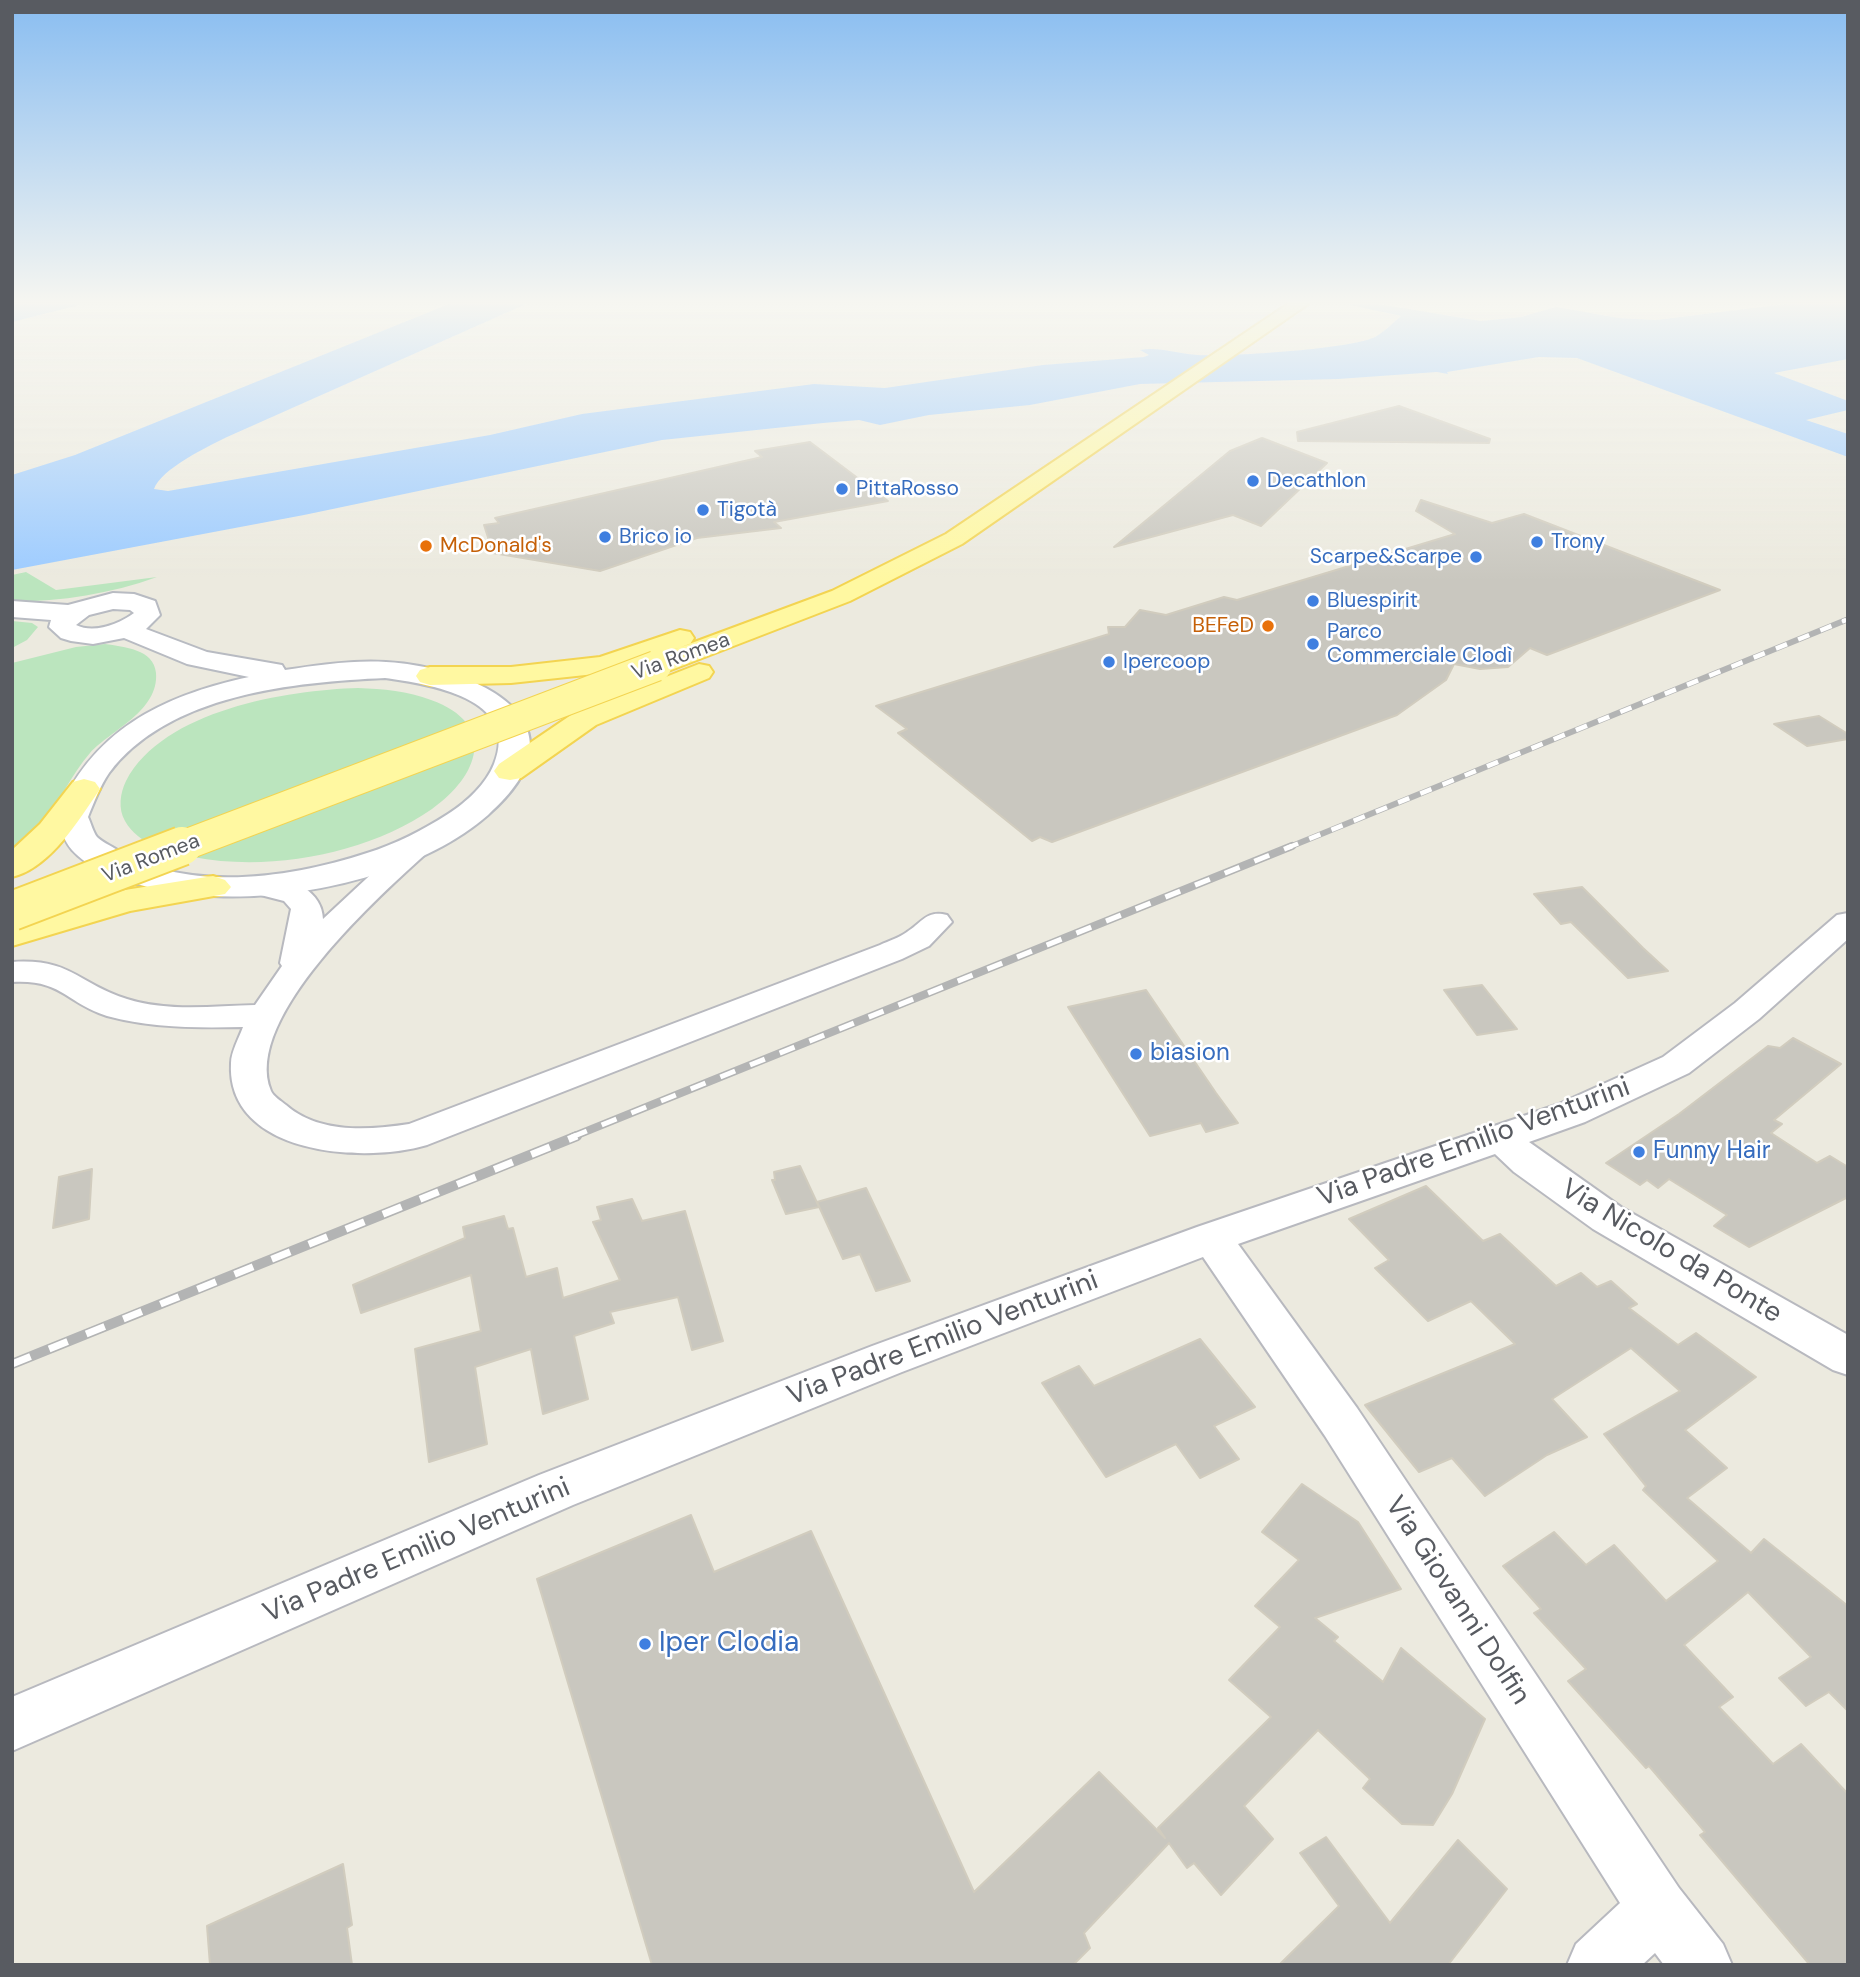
<!DOCTYPE html>
<html>
<head>
<meta charset="utf-8">
<style>
  body { margin:0 }
  #map { position:relative; width:1860px; height:1977px; overflow:hidden; background:#eceadf; font-family:"DM Sans",sans-serif }
  canvas { display:block }
  .frame { position:absolute; inset:0; border:14px solid #585b61; pointer-events:none }
</style>
</head>
<body>
<div id="map">
<canvas width="1860" height="1977"></canvas>
<div class="frame"></div>
</div>
<script>
const context = document.querySelector('canvas').getContext('2d');
context.lineJoin = 'round';
function paint(path, color) {
  context.fillStyle = color;
  context.fill(path, 'evenodd');
}
function strokePath(path, color, width, dash) {
  context.strokeStyle = color;
  context.lineWidth = width;
  context.lineCap = dash ? 'butt' : 'round';
  context.setLineDash(dash || []);
  context.stroke(path);
}
function write(font, color, halo, rows, align = 'center') {
  context.font = font + ' "DM Sans",sans-serif';
  context.lineWidth = 5;
  context.setLineDash([]);
  context.textBaseline = 'middle';
  context.strokeStyle = halo;
  context.fillStyle = color;
  for (const [text, x, y, turn = 0] of rows) {
    context.save();
    context.translate(x, y);
    context.rotate((+turn || 0) * Math.PI / 180);
    context.textAlign = isNaN(turn) ? turn : align;
    if (halo) context.strokeText(text, 0, 0);
    context.fillText(text, 0, 0);
    context.restore();
  }
}
const green = new Path2D(`
  M26,572L56,590L157,577C110,594 63,601 12,602V575Z
  M12,621L32,623L38,627L27,640L12,648Z
  M105,644C124,647 154,649 156,673C159,711 111,730 90,753C71,775 62,798 45,820C36,832 23,843 12,855V663L76,647Z
  M358,688C383,689 408,691 431,700C498,724 479,776 432,809C367,854 270,872 193,857C168,853 138,844 125,821C118,809 120,793 126,781C163,710 287,690 358,688Z`);
const water = new Path2D(`
  M12,304H83L12,322Z
  M449,304H526L227,437C207,447 161,469 154,489L168,491L490,435L582,414L814,384L885,388L1043,365L1144,357L1149,355L1140,350C1157,346 1179,354 1198,355C1228,357 1351,349 1375,337C1384,332 1393,323 1401,316L1346,304H1378L1481,321L1521,317L1556,307L1619,318L1656,320L1786,304H1848V359L1774,373L1848,401V410L1806,420L1848,434V457L1577,358L1539,357L1447,372L1448,374L1437,372L1338,379L1140,384L1030,405L929,415L880,425L859,420L823,423L662,440L304,515L12,570V475L75,455Z`);
const building = new Path2D(`
  M1399,406L1490,439L1489,443L1298,441L1297,432Z
  M1262,438L1327,463L1261,526L1233,515L1114,547L1230,451Z
  M810,442L888,501L774,522L781,528L697,538L600,571L493,553L484,525L499,523L495,518L762,457L755,451Z
  M1421,500L1492,523L1524,514L1720,590L1547,655L1530,648L1508,667L1480,669L1454,664L1446,680L1397,715L1052,842L1040,837L1032,841L898,733L907,729L876,706L1109,634L1108,627H1125L1140,610L1166,615L1224,597L1237,600L1455,534L1416,511Z
  M1819,716L1848,734V739L1807,746L1774,724Z
  M1582,887L1643,948L1668,971L1628,978L1571,922L1561,924L1534,894Z
  M1482,985L1517,1029L1477,1035L1444,990Z
  M1146,990L1216,1093L1238,1123L1206,1132L1201,1123L1150,1136L1068,1007Z
  M1793,1038L1841,1064L1774,1120L1782,1124L1771,1133L1817,1163L1830,1156L1848,1167V1197L1749,1247L1714,1226L1727,1215L1669,1179L1658,1188L1647,1180L1640,1185L1606,1163L1679,1114L1768,1046L1780,1048Z
  M800,1166L819,1207L786,1214L772,1180H775L774,1172Z
  M92,1169L89,1219L53,1228L59,1177Z
  M1426,1186L1483,1241L1500,1234L1556,1286L1581,1273L1597,1287L1611,1281L1637,1304L1629,1308L1678,1345L1696,1333L1756,1377L1685,1430L1727,1468L1687,1498L1751,1553L1764,1539L1848,1606V1711L1829,1692L1806,1706L1779,1678L1811,1657L1748,1592L1684,1645L1733,1697L1719,1707L1773,1764L1801,1744L1848,1794V1965H1810L1700,1835L1705,1832L1649,1766L1646,1768L1568,1681L1586,1669L1534,1613L1541,1609L1503,1566L1554,1532L1586,1565L1614,1545L1666,1601L1718,1561L1643,1490L1646,1486L1604,1434L1680,1391L1631,1348L1552,1399L1587,1437L1547,1455L1485,1496L1452,1458L1419,1472L1365,1405L1515,1344L1471,1301L1428,1321L1375,1268L1389,1260L1349,1219Z
  M866,1188L910,1281L876,1291L860,1254L843,1259L817,1202Z
  M632,1199L642,1221L685,1211L723,1341L692,1350L678,1297L610,1312L614,1323L574,1336L588,1399L543,1414L531,1349L475,1367L487,1444L429,1462L415,1349L481,1331L471,1275L361,1313L353,1285L465,1238L463,1227L504,1216L508,1229L513,1228L526,1277L557,1268L563,1298L620,1280L593,1222L601,1220L597,1207Z
  M1200,1339L1255,1407L1214,1426L1239,1459L1200,1478L1176,1444L1106,1477L1042,1383L1079,1366L1094,1386Z
  M1302,1484L1358,1522L1401,1589L1315,1618L1338,1637L1334,1641L1383,1682L1401,1648L1485,1719L1452,1794L1433,1825L1402,1824L1363,1788L1370,1779L1318,1730L1244,1806L1273,1839L1221,1895L1194,1863L1187,1868L1169,1843L1084,1933L1090,1948L1073,1965H652L537,1579L691,1515L714,1572L811,1531L974,1892L1099,1772L1165,1838L1158,1828L1271,1717L1229,1680L1280,1627L1255,1606L1299,1560L1262,1532Z
  M1326,1837L1390,1923L1458,1840L1507,1889L1448,1965H1279L1339,1906L1300,1853Z
  M343,1864L352,1925L347,1928L352,1965H210L207,1926Z`);
const street = new Path2D(`
  M419,836L429,839L434,845L429,851C381,894 241,1019 271,1091C273,1096 281,1101 286,1105C319,1134 369,1130 409,1124L880,945C888,941 899,938 907,932C923,922 926,910 947,915L952,922L929,946L902,959L427,1145C364,1164 226,1155 231,1063C231,1052 239,1038 243,1027C196,1028 152,1028 107,1016C66,1003 62,979 12,982V962C72,958 78,984 127,999C167,1012 214,1006 255,1005L282,966L280,963L291,909L284,901L249,892L245,886L249,880C278,872 322,885 323,919L409,839Z
  M1848,913V939L1759,1019L1689,1073L1585,1122L1529,1142L1621,1207L1848,1335V1375L1833,1370L1593,1229L1514,1172L1495,1154L1238,1244L1357,1408L1679,1888L1723,1944L1732,1965H1664L1655,1953L1642,1965H1567L1576,1944L1620,1903L1325,1436L1203,1257L902,1372L573,1505L12,1751V1697L539,1475L872,1346L1197,1227L1559,1104L1663,1057L1735,1003L1837,915Z`);
const secondary = new Path2D(`
  M113,593L134,594L155,601L160,615L146,629L207,652L282,665L285,670C318,665 353,660 386,662C475,667 595,721 488,815C406,887 240,915 137,884C114,877 88,868 72,850C64,841 60,828 56,817C91,731 161,696 249,677L187,664L124,638L93,644L71,641L61,638L49,627L51,620L12,617V601L68,605ZM113,609L130,610L134,613C119,624 94,634 76,625L89,615ZM385,678C429,684 521,698 494,764C486,784 467,802 448,814C423,830 396,844 367,853C291,878 185,894 114,848C109,845 101,841 97,837C93,832 91,823 88,817C94,802 100,786 109,773C168,694 295,682 385,678Z`);
const primary = new Path2D(`
  M1288,304H1308L962,544L850,601L666,672L656,674L646,672L642,666L646,660L832,591L946,534Z
  M680,630L690,632L694,638L690,644L604,673L511,683L430,685L420,682L416,676L420,670L430,667H511L600,657Z
  M699,664L709,666L713,672L709,678L596,725L521,778L510,780L499,778L494,771L499,764L574,713Z
  M84,779L95,782L100,789C79,820 50,868 12,877V850L40,824L73,782Z
  M213,876L225,880L231,887L225,894L130,911L12,946V923L125,890Z`);
const railFar3 = new Path2D(`
  M1842,622L1848,619`);
const railFar2 = new Path2D(`
  M1287,848L1846,620`);
const railFar1 = new Path2D(`
  M572,1137L1292,846`);
const rail = new Path2D(`
  M12,1364L577,1136`);
const primaryBridgeFar1 = new Path2D(`
  M177,848L656,666`);
const primaryBridge = new Path2D(`
  M12,911L182,846`);
const markers = [
  [1253,481,7,"#3f7fe0"],
  [842,489,7,"#3f7fe0"],
  [703,510,7,"#3f7fe0"],
  [605,537,7,"#3f7fe0"],
  [1537,542,7,"#3f7fe0"],
  [426,546,7,"#e8710a"],
  [1476,557,7,"#3f7fe0"],
  [1313,601,7,"#3f7fe0"],
  [1268,626,7,"#e8710a"],
  [1313,644,7,"#3f7fe0"],
  [1109,662,7,"#3f7fe0"],
  [1136,1054,7,"#3f7fe0"],
  [1639,1152,7,"#3f7fe0"],
  [645,1644,7,"#3f7fe0"]
];
const farShopnames = [
  ["Decathlon",1267,481],
  ["PittaRosso",856,489],
  ["Tigotà",717,510],
  ["Brico io",619,537],
  ["Trony",1551,542],
  ["Scarpe&Scarpe",1462,557,"right"],
  ["Bluespirit",1327,601],
  ["Parco",1327,632],
  ["Commerciale Clodì",1327,656],
  ["Ipercoop",1123,662]
];
const farFoodnames = [
  ["McDonald's",440,546],
  ["BEFeD",1254,626,"right"]
];
const farStreetnames = [
  ["Via Romea",681,657,-20],
  ["Via Romea",151,859,-21]
];
const shopNames = [
  ["biasion",1150,1054],
  ["Funny Hair",1653,1152]
];
const nearStreetnames = [
  ["Via Padre Emilio Venturini",1474,1143,-20],
  ["Via Nicolo da Ponte",1671,1252,31],
  ["Via Padre Emilio Venturini",943,1339,-21],
  ["Via Padre Emilio Venturini",417,1551,-23],
  ["Via Giovanni Dolfin",1457,1601,57]
];
const nearShopnames = [
  ["Iper Clodia",659,1644]
];
paint(green, '#bbe5be');
paint(water, '#9ccbff');
paint(building, '#c9c7bf');
strokePath(building, '#d1ccbe', 2);
strokePath(street, '#b8b9bf', 4);
strokePath(secondary, '#b8bbc2', 4);
strokePath(primary, '#f3d451', 4);
paint(street, '#fff');
paint(secondary, '#fff');
paint(primary, '#fff8a1');
strokePath(railFar3, '#b3b4b4', 5);
strokePath(railFar2, '#b3b4b4', 6);
strokePath(railFar1, '#b3b4b4', 8);
strokePath(rail, '#b3b4b4', 10);
strokePath(railFar3, '#fff', 3.5, [10]);
strokePath(railFar2, '#fff', 4.5, [12]);
strokePath(railFar1, '#fff', 5, [16]);
strokePath(rail, '#fff', 7, [20]);
strokePath(primaryBridgeFar1, '#f3d451', 32, []);
strokePath(primaryBridge, '#f3d451', 42, []);
strokePath(primaryBridgeFar1, '#fff8a1', 30);
strokePath(primaryBridge, '#fff8a1', 38);
const sky = context.createLinearGradient(0, 0, 0, 581);
sky.addColorStop(0, '#89bdf1');
sky.addColorStop(0.52, '#f6f6f1');
sky.addColorStop(1, '#f6f6f100');
context.fillStyle = sky;
context.fillRect(0, 0, 1860, 581);
for (const [x, y, r, color] of markers) {
  const dot = new Path2D();
  dot.arc(x, y, r, 0, 2 * Math.PI);
  context.fillStyle = color;
  context.fill(dot);
  strokePath(dot, '#fff', 2.5);
}
write('21px', '#366cbe', '#fff', farShopnames, 'left');
write('21px', '#c56008', '#fff', farFoodnames, 'left');
write('21px', '#585b61', '#fff', farStreetnames);
write('24px', '#366cbe', '#fff', shopNames, 'left');
write('28px', '#585b61', '#fff', nearStreetnames);
write('28px', '#366cbe', '#fff', nearShopnames, 'left');
</script>
</body>
</html>
